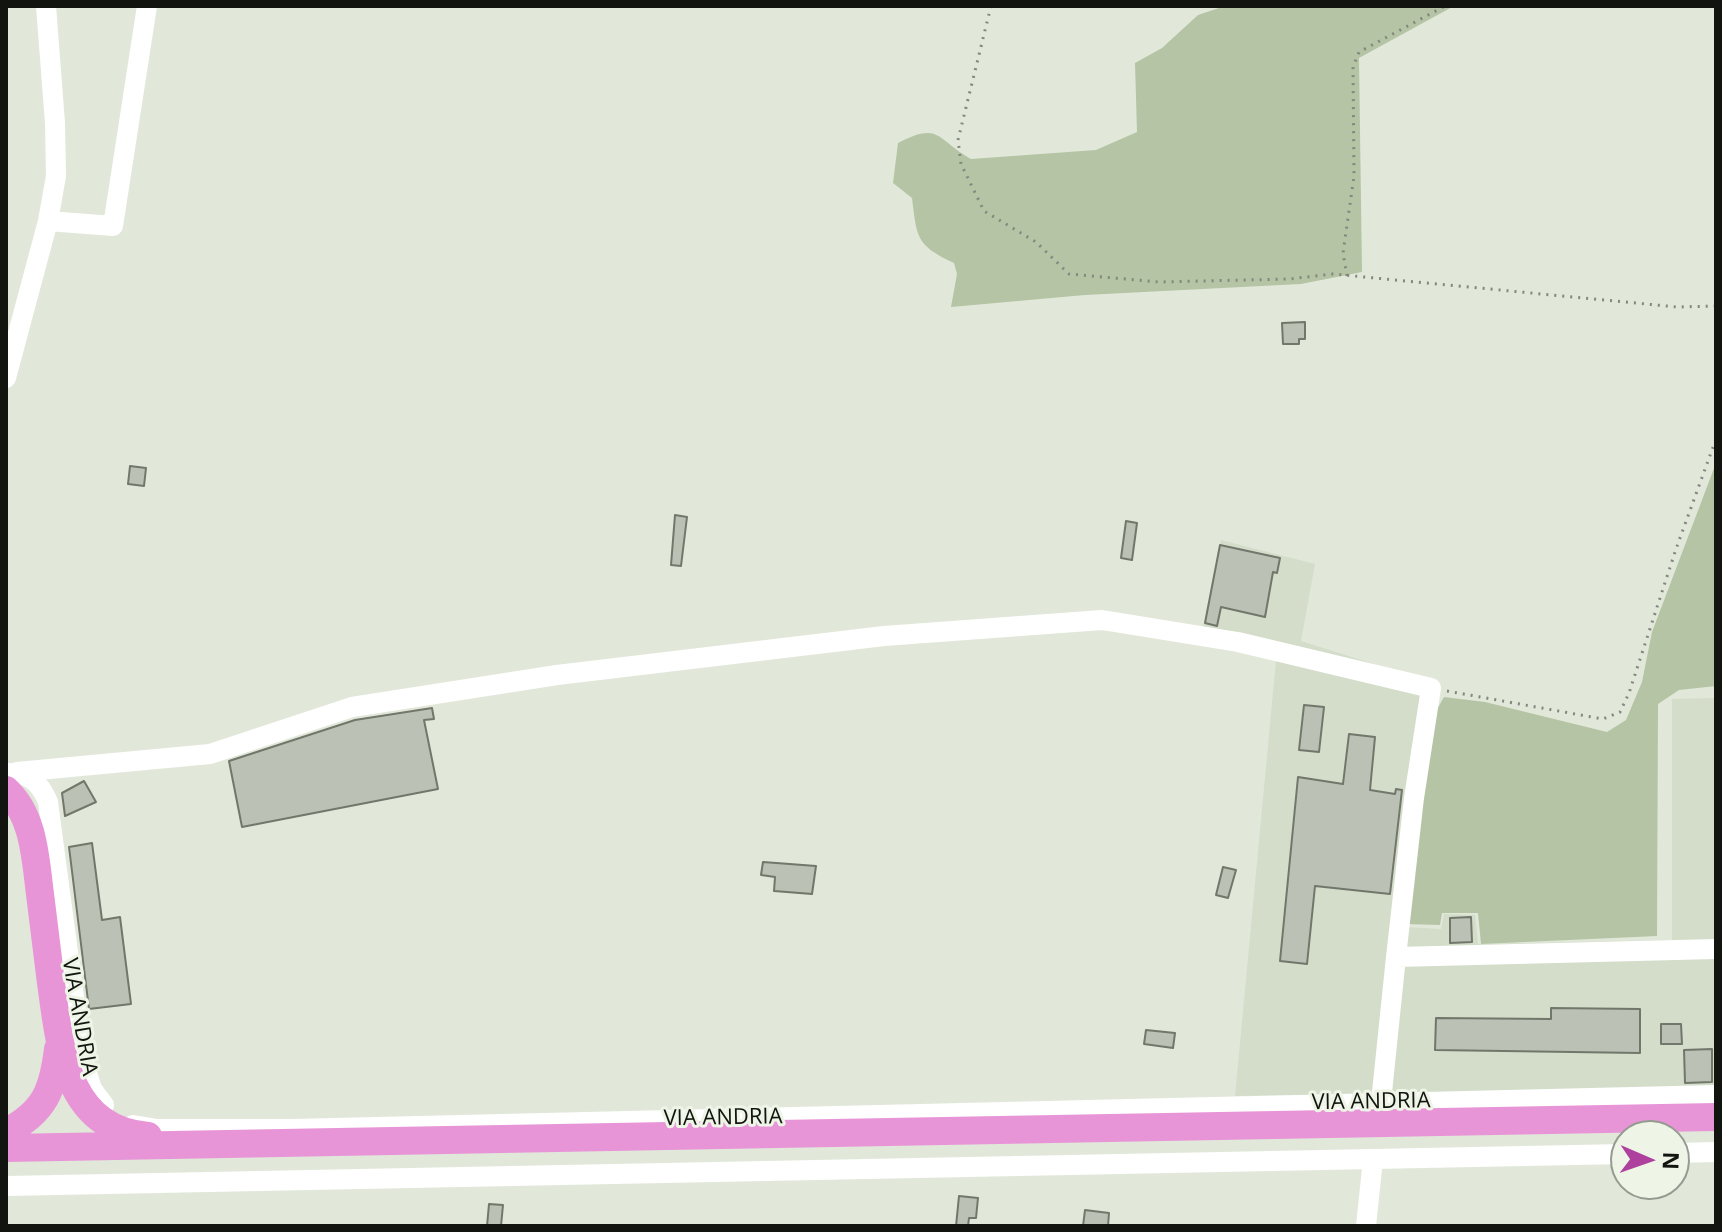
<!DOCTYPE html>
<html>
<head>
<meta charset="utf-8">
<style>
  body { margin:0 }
  #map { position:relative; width:1722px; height:1232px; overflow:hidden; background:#e1e8da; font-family:"Open Sans",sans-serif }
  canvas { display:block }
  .frame { position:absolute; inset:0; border:8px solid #12140f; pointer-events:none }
  .north { position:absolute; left:1610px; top:1120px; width:80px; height:80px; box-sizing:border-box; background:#eef5e7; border:2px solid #969b91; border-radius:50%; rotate:92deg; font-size:22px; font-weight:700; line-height:32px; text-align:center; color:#12140f }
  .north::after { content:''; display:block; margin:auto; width:28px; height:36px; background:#af419e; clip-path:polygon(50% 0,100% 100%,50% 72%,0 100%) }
</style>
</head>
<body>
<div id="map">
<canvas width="1722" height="1232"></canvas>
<div class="frame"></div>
<div class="north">N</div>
</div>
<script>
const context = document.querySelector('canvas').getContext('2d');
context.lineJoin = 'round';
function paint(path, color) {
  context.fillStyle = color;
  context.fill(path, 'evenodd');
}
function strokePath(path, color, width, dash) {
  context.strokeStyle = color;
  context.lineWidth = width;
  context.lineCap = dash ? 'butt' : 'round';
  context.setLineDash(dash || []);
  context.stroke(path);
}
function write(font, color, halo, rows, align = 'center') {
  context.font = font + ' "Open Sans",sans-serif';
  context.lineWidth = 6;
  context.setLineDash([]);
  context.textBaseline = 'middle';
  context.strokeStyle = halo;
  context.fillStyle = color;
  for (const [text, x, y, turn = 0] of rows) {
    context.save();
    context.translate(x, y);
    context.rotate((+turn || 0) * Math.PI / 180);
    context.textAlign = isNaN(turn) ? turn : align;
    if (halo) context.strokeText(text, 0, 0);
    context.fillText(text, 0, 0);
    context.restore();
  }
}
const built = new Path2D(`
  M1221,540L1315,564L1301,641L1437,684L1405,927L1441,929L1444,914L1475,915L1478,944L1672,940V699L1716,698V1089L1235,1096L1276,660L1200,641Z`);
const green = new Path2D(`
  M1225,6H1454L1359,58L1362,272L1301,284L1085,295L951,307L957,274L954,263C916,245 917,238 912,198L893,183L898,143C940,121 936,139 971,159L1096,150L1137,132L1135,63L1162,48L1198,15Z
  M1716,463V686L1679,690L1658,704L1657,936L1481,944L1478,913H1442L1440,925L1403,924L1431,720L1444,697L1485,702L1607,732L1626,720L1642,682L1652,632Z`);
const building = new Path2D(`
  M1305,322V339H1299V344H1283L1282,323Z
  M130,466L146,468L144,486L128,484Z
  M675,515L687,517L681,566L671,565Z
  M1126,521L1137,523L1132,560L1121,558Z
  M1220,545L1280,558L1277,573L1273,572L1265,617L1221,607L1217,626L1205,623Z
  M1304,705L1324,707L1319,752L1299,750Z
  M432,708L434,719L424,720L438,789L242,827L229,761L355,720Z
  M1349,734L1375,737L1370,790L1395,794L1396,789L1402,790L1390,894L1315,886L1307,964L1280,961L1298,777L1343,784Z
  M84,781L96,802L65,816L62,793Z
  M92,843L102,920L120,917L131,1004L89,1009L69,847Z
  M763,862L816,866L812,894L774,891L775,877L761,875Z
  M1223,867L1236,870L1228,898L1216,895Z
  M1471,917L1472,942L1450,943V918Z
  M1551,1008L1640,1009V1053L1435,1050L1436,1018L1551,1019Z
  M1661,1024H1681L1682,1044H1661Z
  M1146,1030L1175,1033L1173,1048L1144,1044Z
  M1712,1049V1082L1685,1083L1684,1050Z
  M959,1196L978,1198L976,1218H969L968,1226H956Z
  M489,1204L503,1205L501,1226H487Z
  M1085,1210L1109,1213L1108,1226H1083Z`);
const path = new Path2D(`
  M991,6L958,140L961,164L984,211L1036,242L1069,274L1159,282L1289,279L1333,274L1677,307L1716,306
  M1347,276L1343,253L1354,176L1353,67L1359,52L1445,6
  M1447,691L1603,719L1620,712L1629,693L1676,549L1716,439`);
const minor = new Path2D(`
  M48,221L113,226L147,6
  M6,378L48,221L56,176L55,123L46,6
  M17,772L210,754L352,707L557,675L884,636L1102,620L1238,642L1431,688L1414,798L1396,957
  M6,773C28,772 40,782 48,802L82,1057L92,1089L104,1105
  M1381,1102L1396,957L1716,949
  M133,1125L157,1129H293L1716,1095
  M1674,1153L1716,1152
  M6,1186L1626,1154
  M1366,1226L1373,1159`);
const highway = new Path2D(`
  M6,790C32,814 35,852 39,886C43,918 47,950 51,983C60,1048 66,1129 148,1136
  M6,1132C45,1112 53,1090 58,1049
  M6,1148L1716,1117`);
const streetNames = [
  ["VIA ANDRIA",79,1017,80],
  ["VIA ANDRIA",1371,1102,-1],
  ["VIA ANDRIA",723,1118,-1]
];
paint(built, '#d3ddc9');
paint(green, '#b5c4a4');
paint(building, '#bbc1b4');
strokePath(building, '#72776b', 2);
strokePath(path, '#83887e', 3, [2, 6]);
strokePath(minor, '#fff', 20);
strokePath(highway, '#e895d8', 28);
write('22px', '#12140f', '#eef5e7', streetNames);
</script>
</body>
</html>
